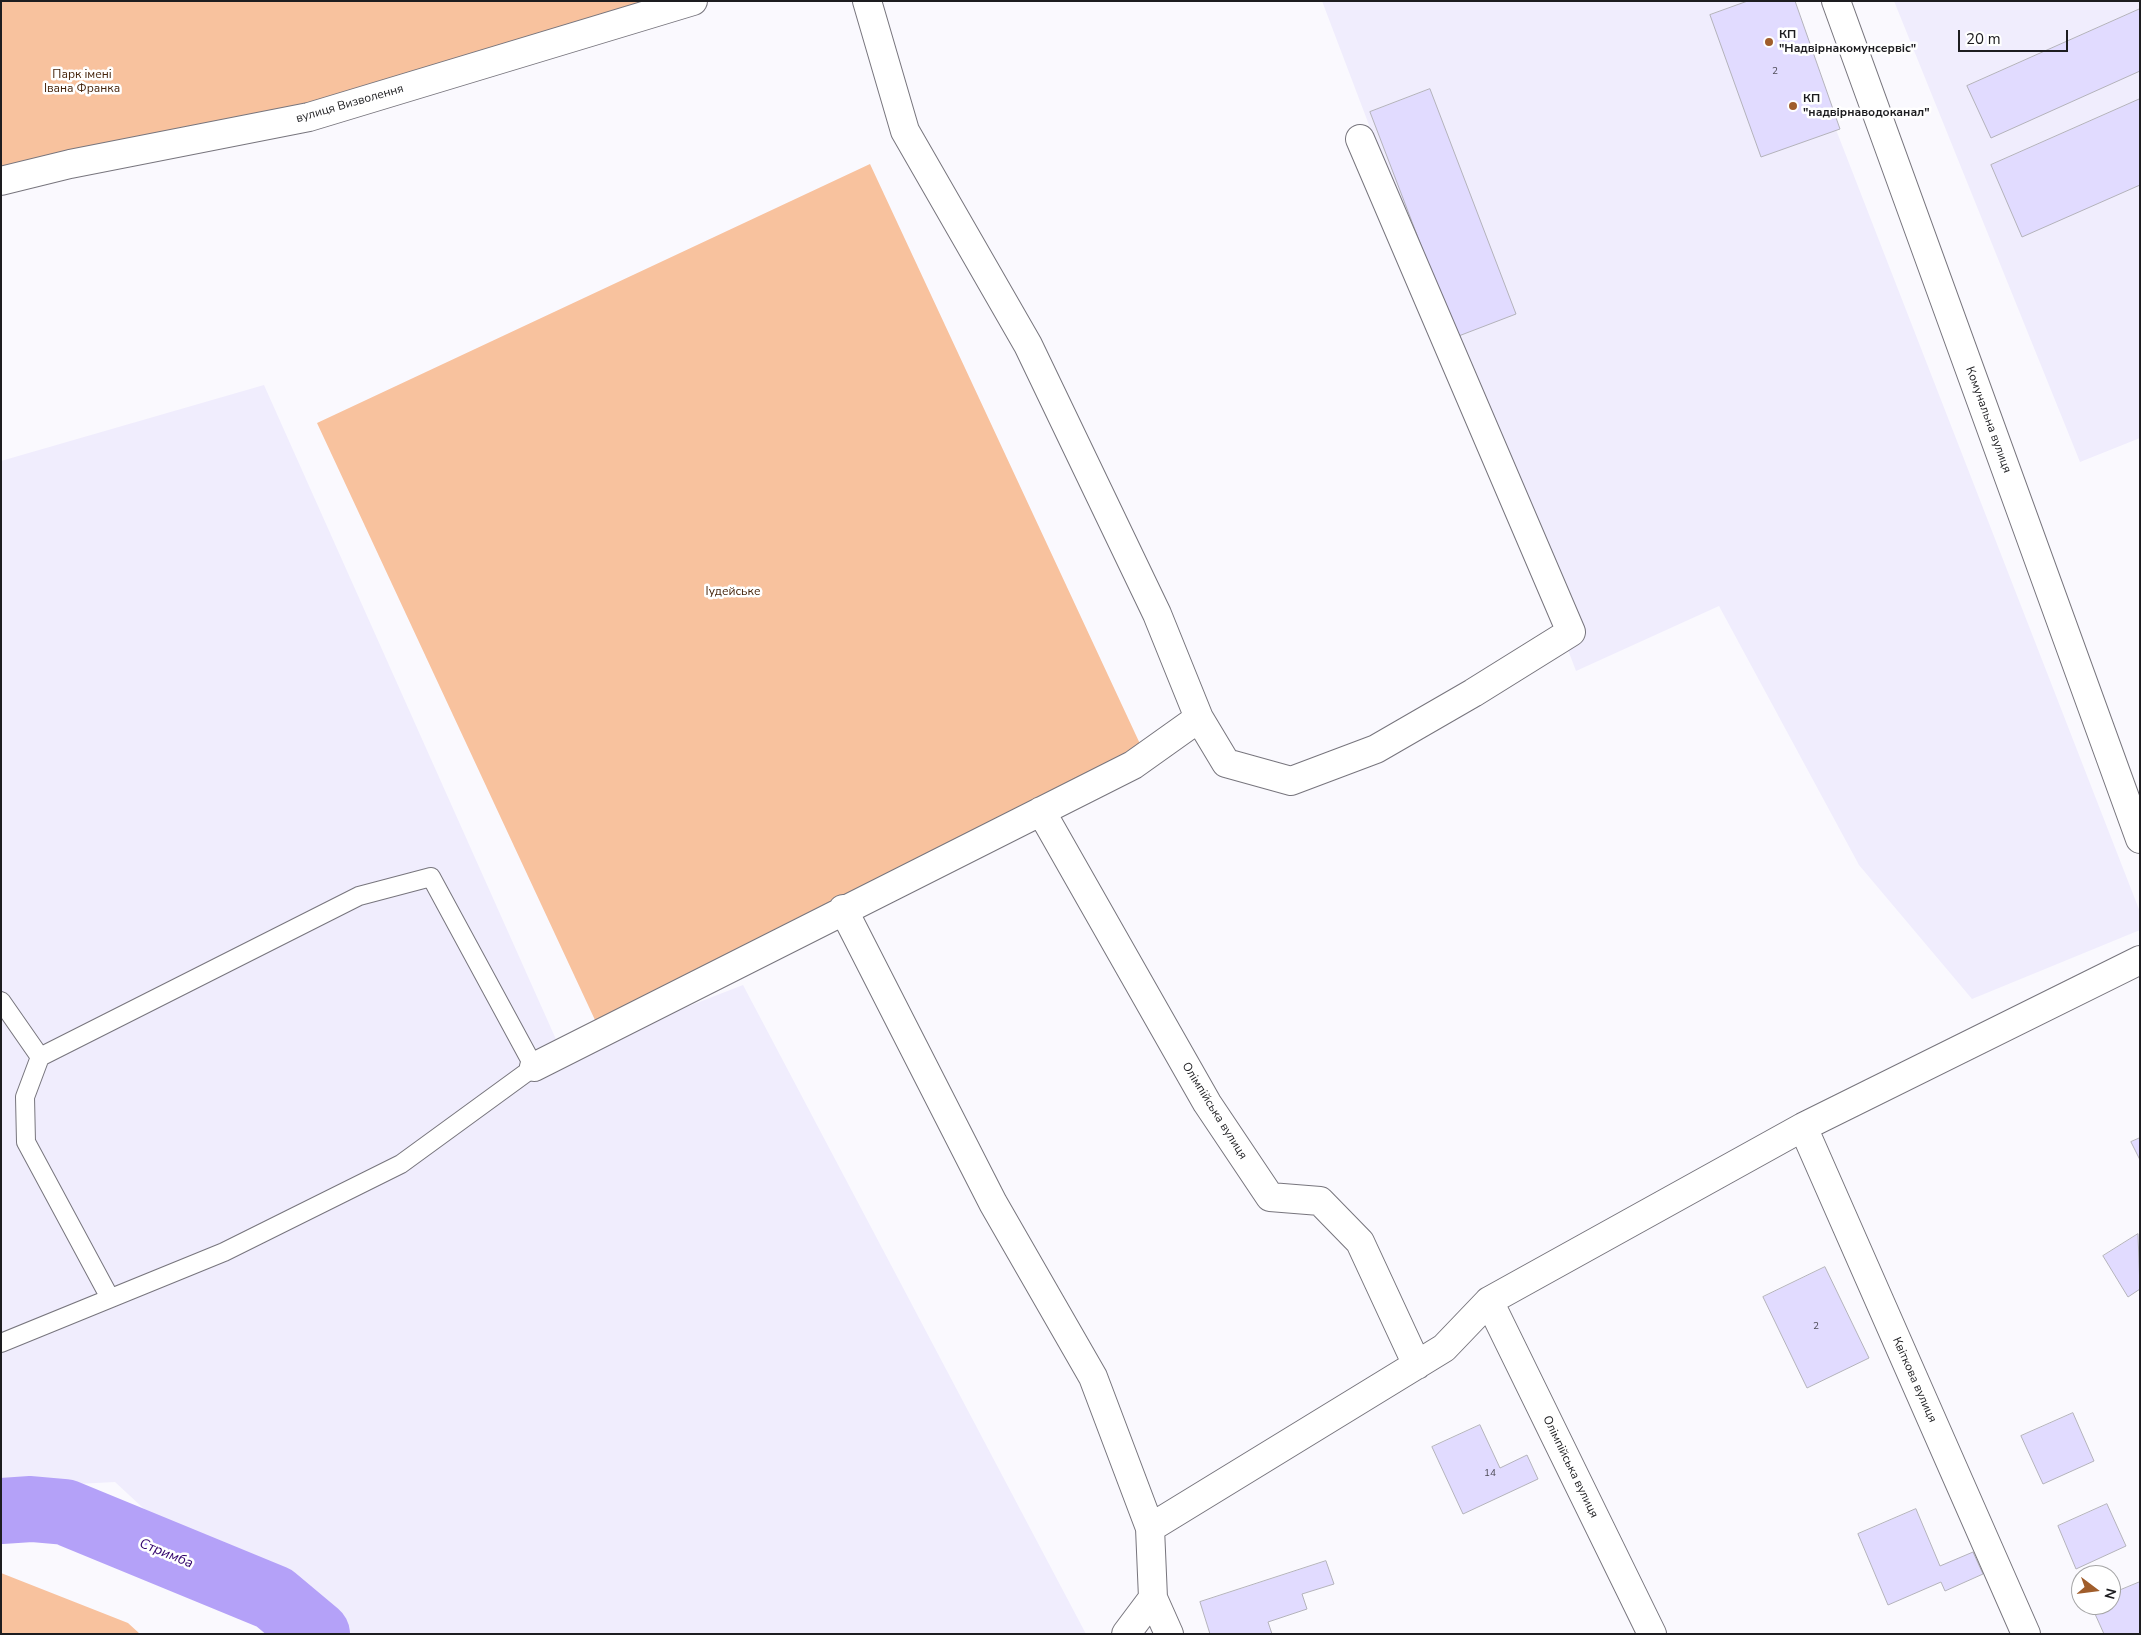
<!DOCTYPE html>
<html>
<head>
<meta charset="utf-8">
<style>
  body { margin:0 }
  #map { position:relative; width:2141px; height:1635px; overflow:hidden; background:#faf9fe; font-family:"Nunito Sans",sans-serif }
  canvas { display:block }
  .frame { position:absolute; inset:0; border:2px solid #1d1d20; pointer-events:none }
  .north { position:absolute; left:2071px; top:1565px; width:50px; height:50px; box-sizing:border-box; background:#fff; border:1px solid #a5a5a6; border-radius:50%; rotate:105deg; font-size:14px; font-weight:700; line-height:20px; text-align:center; color:#1d1d20 }
  .north::after { content:''; display:block; margin:auto; width:18px; height:22px; background:#a05d2b; clip-path:polygon(50% 0,100% 100%,50% 72%,0 100%) }
  .scale { position:absolute; left:1958px; top:30px; width:110px; height:22px; box-sizing:border-box; border:2px solid #1d1d20; border-top:0; padding-left:6px; font-size:15px; line-height:18px; white-space:nowrap; color:#1d1d20; -webkit-text-stroke:4px #fff; paint-order:stroke }
</style>
</head>
<body>
<div id="map">
<canvas width="2141" height="1635"></canvas>
<div class="frame"></div>
<div class="north">N</div>
<div class="scale">20 m</div>
</div>
<script>
const context = document.querySelector('canvas').getContext('2d');
context.lineJoin = 'round';
function paint(path, color) {
  context.fillStyle = color;
  context.fill(path, 'evenodd');
}
function strokePath(path, color, width, dash) {
  context.strokeStyle = color;
  context.lineWidth = width;
  context.lineCap = dash ? 'butt' : 'round';
  context.setLineDash(dash || []);
  context.stroke(path);
}
function write(font, color, halo, rows, align = 'center') {
  context.font = font + ' "Nunito Sans",sans-serif';
  context.lineWidth = 5;
  context.setLineDash([]);
  context.textBaseline = 'middle';
  context.strokeStyle = halo;
  context.fillStyle = color;
  for (const [text, x, y, turn = 0] of rows) {
    context.save();
    context.translate(x, y);
    context.rotate((+turn || 0) * Math.PI / 180);
    context.textAlign = isNaN(turn) ? turn : align;
    if (halo) context.strokeText(text, 0, 0);
    context.fillText(text, 0, 0);
    context.restore();
  }
}
const built = new Path2D(`
  M1322,1H1786L2140,912V930L1972,999L1859,865L1719,606L1576,671Z
  M1894,1H2140V438L2080,462Z
  M264,385L563,1055L743,985L1086,1634H279L115,1482L1,1488V461Z`);
const green = new Path2D(`
  M1,1H685L1,187Z
  M870,164L1148,761L595,1020L317,423Z
  M1,1573L128,1623L140,1634H1Z`);
const river = new Path2D(`
  M1,1511L31,1509L65,1512L274,1598L317,1634`);
const building = new Path2D(`
  M1748,1H1795L1840,129L1761,157L1710,15Z
  M2140,9V71L1991,138L1967,86Z
  M1430,89L1516,314L1456,337L1370,112Z
  M2140,99V185L2022,237L1991,165Z
  M2140,1138V1160L2131,1142Z
  M2138,1234L2140,1289L2128,1297L2103,1256Z
  M1825,1267L1869,1358L1807,1388L1763,1297Z
  M2073,1413L2094,1461L2043,1484L2021,1436Z
  M1480,1425L1500,1468L1527,1455L1538,1479L1463,1514L1432,1447Z
  M2107,1504L2126,1546L2076,1569L2058,1526Z
  M1916,1509L1940,1566L1973,1552L1983,1574L1945,1591L1941,1582L1888,1605L1858,1534Z
  M1326,1561L1334,1584L1302,1594L1307,1609L1268,1622L1272,1634H1210L1200,1602Z
  M2140,1582V1634H2104L2091,1605H2111V1594Z`);
const service = new Path2D(`
  M1,1001L40,1057
  M1,1343L224,1252L401,1164L534,1067L431,877L359,896L40,1057L25,1097L26,1142L110,1298`);
const minor = new Path2D(`
  M867,1L905,131L1028,345L1157,614L1199,718L1226,763L1291,781L1376,749L1473,693L1571,632L1360,139
  M1836,1L2140,839
  M1,181L70,164L309,117L693,1
  M1041,811L1207,1103L1270,1197L1320,1201L1360,1242L1417,1365
  M843,909L993,1203L1093,1377L1150,1528L1153,1598L1169,1634
  M534,1067L1133,765L1199,718
  M1803,1127L2026,1634
  M1489,1301L1652,1634
  M1150,1528L1444,1348L1489,1301L1803,1127L2140,960
  M1126,1634L1153,1598`);
const markers = [
  [1769,42,5,"#a05d2b"],
  [1793,106,5,"#a05d2b"]
];
const numberNames = [
  ["2",1775,72],
  ["2",1816,1327],
  ["14",1490,1474]
];
const poiNames = [
  ["КП",1779,35],
  ["\"Надвірнакомунсервіс\"",1779,49],
  ["КП",1803,99],
  ["\"надвірнаводоканал\"",1803,113]
];
const parkNames = [
  ["Парк імені",82,75],
  ["Івана Франка",82,89],
  ["Іудейське",733,592]
];
const streetNames = [
  ["вулиця Визволення",350,104,-16],
  ["Комунальна вулиця",1988,420,70],
  ["Олімпійська вулиця",1214,1111,58],
  ["Квіткова вулиця",1914,1380,66],
  ["Олімпійська вулиця",1570,1467,64]
];
const waterNames = [
  ["Стримба",166,1554,22]
];
paint(built, '#f0edfd');
paint(green, '#f8c29e');
strokePath(river, '#b4a1f8', 66);
paint(building, '#e1dbff');
strokePath(building, '#b4b3bb', 1);
strokePath(service, '#77757d', 20);
strokePath(minor, '#77757d', 30);
strokePath(service, '#fff', 18);
strokePath(minor, '#fff', 28);
for (const [x, y, r, color] of markers) {
  const dot = new Path2D();
  dot.arc(x, y, r, 0, 2 * Math.PI);
  context.fillStyle = color;
  context.fill(dot);
  strokePath(dot, '#fff', 2);
}
write('10px', '#4e4c58', null, numberNames);
write('bold 12px', '#1d1d20', '#fff', poiNames, 'left');
write('12px', '#46250c', '#fff', parkNames);
write('12px', '#1d1d20', '#fff', streetNames);
write('italic 14px', '#32026c', '#fff', waterNames);
</script>
</body>
</html>
